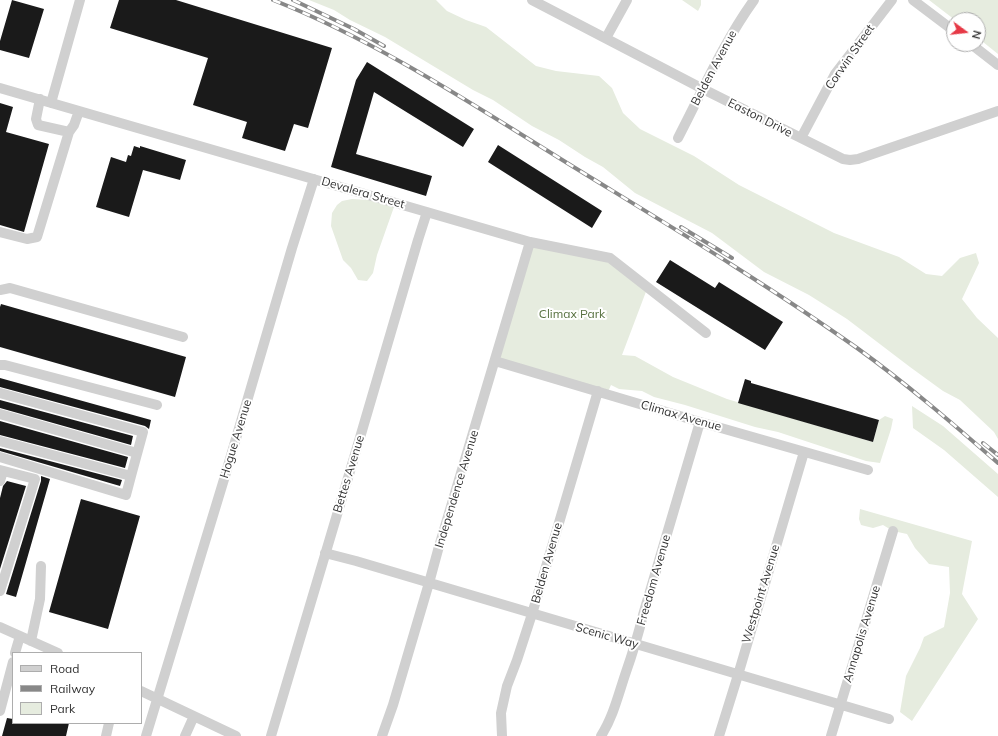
<!DOCTYPE html>
<html>
<head>
<meta charset="utf-8">
<style>
  body { margin:0 }
  #map { position:relative; width:998px; height:736px; overflow:hidden; background:#fff; font-family:Mulish,sans-serif }
  canvas { display:block }
  .legend { position:absolute; left:12px; top:652px; width:130px; height:72px; box-sizing:border-box; background:#fff; border:1px solid #adadad; margin:0; padding:5px 7px; list-style:none; font-size:12px; color:#333 }
  .legend li { display:flex; align-items:center; gap:8px; height:20px }
  .legend b { width:20px; border:1px solid #adadad }
  .north { position:absolute; left:946px; top:12px; width:40px; height:40px; box-sizing:border-box; background:#fff; border:1px solid #adadad; border-radius:50%; rotate:105deg; font-size:11px; font-weight:700; line-height:16px; text-align:center; color:#333 }
  .north::after { content:''; display:block; margin:auto; width:14px; height:18px; background:#e63946; clip-path:polygon(50% 0,100% 100%,50% 72%,0 100%) }
</style>
</head>
<body>
<div id="map">
<canvas width="998" height="736"></canvas>
<ul class="legend">
<li><b style="height:5px;background:#d0d0d0"></b>Road</li>
<li><b style="height:5px;background:#888"></b>Railway</li>
<li><b style="height:11px;background:#e6ecdf"></b>Park</li>
</ul>
<div class="north">N</div>
</div>
<script>
const context = document.querySelector('canvas').getContext('2d');
context.lineJoin = 'round';
function paint(path, color) {
  context.fillStyle = color;
  context.fill(path, 'evenodd');
}
function strokePath(path, color, width, dash) {
  context.strokeStyle = color;
  context.lineWidth = width;
  context.lineCap = dash ? 'butt' : 'round';
  context.setLineDash(dash || []);
  context.stroke(path);
}
function write(font, color, halo, rows, align = 'center') {
  context.font = font + ' Mulish,sans-serif';
  context.lineWidth = 4;
  context.setLineDash([]);
  context.textBaseline = 'middle';
  context.strokeStyle = halo;
  context.fillStyle = color;
  for (const [text, x, y, turn = 0] of rows) {
    context.save();
    context.translate(x, y);
    context.rotate((+turn || 0) * Math.PI / 180);
    context.textAlign = isNaN(turn) ? turn : align;
    if (halo) context.strokeText(text, 0, 0);
    context.fillText(text, 0, 0);
    context.restore();
  }
}
const green = new Path2D(`
  M309,0H436L447,11L466,20L486,27L536,66L556,71L599,76L612,88L623,113L640,129L694,156L739,185L834,233L899,257L926,274L942,276L960,258L976,253L979,263L962,299L977,318L998,338V439L994,432L960,400L943,391L910,367L847,319L809,295L764,272L712,233L635,193L603,167L585,157L559,140L532,126L493,100L473,90L385,37L350,20L334,10Z
  M682,0H701V5L698,11Z
  M929,0H998V54L978,38V20H955Z
  M352,199L370,200L394,207L377,255L373,273L367,281L358,280L351,268L343,260L331,226L332,213L337,205L342,201Z
  M530,242L610,258L647,289L622,355L635,356L673,377L727,399L873,442L879,420L885,416L893,419L891,429L880,463L866,461L778,432L755,427L685,405L654,397L642,391L619,389L611,385L607,394L495,361Z
  M912,406L943,426L998,474V497L944,450L913,428Z
  M860,509L972,541L962,594L978,619L912,721L900,712L906,676L920,648L924,637L944,627L950,593L949,567L929,564L915,548L907,534L893,531L883,525L873,528L861,525L859,519Z`);
const building = new Path2D(`
  M12,0L44,9L29,58L0,50V41Z
  M119,0H176L332,48L308,128L294,124L285,151L242,138L247,122L193,105L208,58L110,28Z
  M367,62L474,129L463,147L374,92L356,154L432,176L426,196L331,167L356,80Z
  M0,103L13,107L6,132L49,144L24,232L0,225Z
  M498,145L602,211L592,228L488,162Z
  M134,146L140,148V146L186,160L180,180L143,170L129,217L96,207L111,157L126,162L128,155L131,156Z
  M670,260L715,288L719,282L783,322L765,350L656,282Z
  M1,304L186,357L175,397L0,347V307Z
  M0,378L151,420L149,429L145,426L0,387Z
  M745,379L751,381V383L879,420L873,442L738,403Z
  M0,400L133,436L131,445L0,408Z
  M0,421L128,457L125,468L0,435Z
  M0,448L122,480L120,486L0,451Z
  M41,476L50,479L16,597L6,594L41,481Z
  M7,481L26,486L0,569V498L3,486Z
  M81,499L140,516L108,629L49,612Z
  M7,718L13,719V723H69L66,736H2Z`);
const minor = new Path2D(`
  M532,0L703,89L843,159L850,160L858,159L998,111
  M913,0L954,31
  M606,38L627,0
  M971,44L998,65
  M0,88L530,242L610,258L706,333
  M40,99L36,119L38,125L69,132L74,125L79,111
  M51,103L80,0
  M678,138C702,92 723,43 754,0
  M801,138L835,74L892,0
  M0,232L27,239L37,237L69,132
  M0,290L10,288L183,337
  M495,361L700,422L868,470
  M0,365H5L157,405
  M0,393L143,432L131,476L0,441
  M0,414L137,453
  M0,457L126,495L131,476
  M0,470L35,479L0,591
  M0,481L3,471
  M325,553L356,561L889,719
  M0,627L58,653
  M31,641L40,599L41,566
  M15,653L20,636
  M141,691L236,736
  M0,711L13,662
  M106,736L109,723
  M146,736L225,476L292,248L314,179
  M185,736L194,716
  M271,736L359,441L418,240L427,212
  M382,736L393,705L429,583L438,550L530,242
  M502,736L501,713L507,686L517,660L532,614L598,391
  M601,736C613,717 618,696 625,675C632,655 638,636 643,615L700,422
  M719,736L738,675L804,452
  M831,736L893,531`);
const rail = new Path2D(`
  M273,0C379,42 475,106 572,166C668,225 765,283 857,348C907,384 952,423 998,463
  M293,0L354,29L384,46
  M681,227L732,258
  M983,443L998,455`);
const streetNames = [
  ["Corwin Street",850,57,-55],
  ["Belden Avenue",714,68,-62],
  ["Easton Drive",760,118,27],
  ["Devalera Street",363,193,16],
  ["Climax Avenue",681,416,16],
  ["Hogue Avenue",236,439,-73],
  ["Bettes Avenue",349,474,-73],
  ["Independence Avenue",457,489,-73],
  ["Belden Avenue",547,563,-74],
  ["Freedom Avenue",654,580,-74],
  ["Westpoint Avenue",761,594,-73],
  ["Annapolis Avenue",862,634,-73],
  ["Scenic Way",607,636,16]
];
const parkNames = [
  ["Climax Park",572,314]
];
paint(green, '#e6ecdf');
paint(building, '#1a1a1a');
strokePath(minor, '#d0d0d0', 10);
strokePath(rail, '#888', 4);
strokePath(rail, '#fff', 2.5, [8]);
write('12px', '#333', '#fff', streetNames);
write('12px', '#56703f', '#fff', parkNames);
</script>
</body>
</html>
